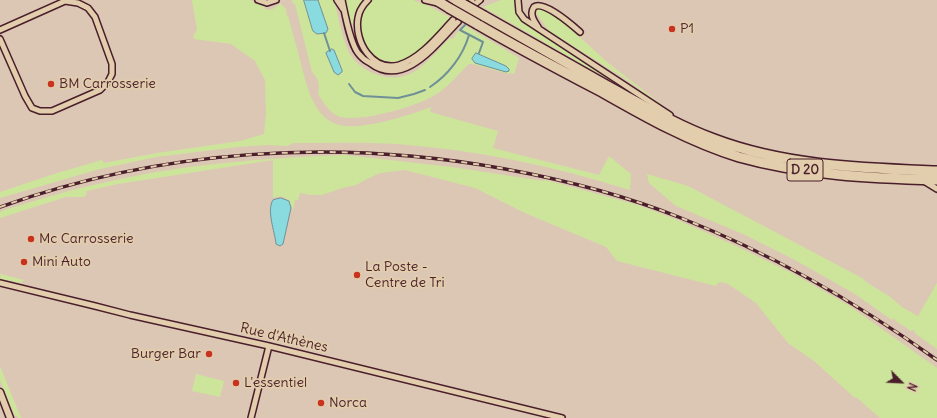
<!DOCTYPE html>
<html>
<head>
<meta charset="utf-8">
<style>
  body { margin:0 }
  #map { position:relative; width:937px; height:418px; overflow:hidden; background:#dcc7b5; font-family:Delius,sans-serif }
  canvas { display:block }
  .north { position:absolute; left:881px; top:362px; width:40px; height:40px; -webkit-text-stroke:3px #e2cdac; paint-order:stroke; rotate:114deg; font-size:11px; font-weight:700; line-height:16px; text-align:center; color:#4a1f2b }
  .north::after { content:''; display:block; margin:auto; width:14px; height:18px; background:#4a1f2b; clip-path:polygon(50% 0,100% 100%,50% 72%,0 100%) }
</style>
</head>
<body>
<div id="map">
<canvas width="937" height="418"></canvas>
<div class="north">N</div>
</div>
<script>
const context = document.querySelector('canvas').getContext('2d');
context.lineJoin = 'round';
function paint(path, color) {
  context.fillStyle = color;
  context.fill(path, 'evenodd');
}
function strokePath(path, color, width, dash) {
  context.strokeStyle = color;
  context.lineWidth = width;
  context.lineCap = dash ? 'butt' : 'round';
  context.setLineDash(dash || []);
  context.stroke(path);
}
function write(font, color, halo, rows, align = 'center') {
  context.font = font + ' Delius,sans-serif';
  context.lineWidth = 3.5;
  context.setLineDash([]);
  context.textBaseline = 'middle';
  context.strokeStyle = halo;
  context.fillStyle = color;
  for (const [text, x, y, turn = 0] of rows) {
    context.save();
    context.translate(x, y);
    context.rotate((+turn || 0) * Math.PI / 180);
    context.textAlign = isNaN(turn) ? turn : align;
    if (halo) context.strokeText(text, 0, 0);
    context.fillText(text, 0, 0);
    context.restore();
  }
}
const green = new Path2D(`
  M192,0H250L265,7V9C272,11 275,8 280,3L286,9L287,16H288C292,30 296,45 300,60C306,82 312,118 339,125C361,131 410,115 431,107L430,112L498,131L493,148L599,175L609,156L631,174L630,190C554,166 476,150 397,144C362,142 327,143 293,143L287,146L267,145L238,147L156,157L100,169L0,198V192L57,173L102,160L104,163L157,153L240,141L264,134L266,113L265,80L255,61L231,44L194,39L193,36L197,30Z
  M292,0H334C338,15 343,43 351,56C366,76 396,85 417,70C428,62 440,48 450,38L453,39L456,34L464,25L519,58L514,74L509,73V74L472,64H469C458,74 449,87 435,95C419,106 356,124 338,116C329,112 323,102 318,94C320,84 319,79 312,72L295,4H293Z
  M345,0H363L355,14L352,26Z
  M374,0H413L429,6L451,18C437,33 421,56 400,61C365,69 345,19 374,0Z
  M501,0H515C514,10 516,15 523,22L603,73L617,84L483,7Z
  M538,8L550,10L607,62L665,107L621,76L549,31L537,14L536,11Z
  M345,155L452,167L543,181L546,180L638,205L680,221L736,246L794,274L848,305L937,368V418H880L856,397L855,398L814,361L788,343L756,303L728,284L721,282L718,283L716,286L617,261L606,247L525,213L475,188L405,170L380,173L369,178L356,185L342,188L322,195H311L300,193L298,200H295L293,211C291,201 285,193 273,198V160L118,184L87,191L85,197H66L0,218V212L4,210C38,200 72,189 107,182C185,164 265,158 345,155Z
  M647,174L688,186L862,278L869,284L889,296L902,307L918,316L937,283V349L916,334L914,330L911,331L896,321L894,318L892,320L855,294L795,260L743,234L676,206L649,183Z
  M0,274L24,280L21,283L1,279Z
  M0,366L21,418H18L17,416H15L0,380Z
  M196,374L224,381L220,397L192,391Z`);
const water = new Path2D(`
  M304,0H318L328,29L326,33L317,34L313,31Z
  M332,49L334,50L342,70V72L338,75L334,72L326,53Z
  M476,53L506,66L509,69V71L506,72L475,63L472,59Z
  M281,198L289,201L291,208L283,244L280,246L276,244C275,232 266,210 273,200Z`);
const stream = new Path2D(`
  M465,25L460,30L483,42L479,53
  M324,33L330,51
  M349,84L355,92L363,96L398,98L414,94L425,90
  M430,87C448,75 463,56 469,35`);
const minor = new Path2D(`
  M258,0L267,3L276,0
  M337,0L343,9
  M342,0C345,14 350,43 358,53C361,57 366,61 370,63C404,89 436,44 458,22
  M368,0C363,5 359,11 358,18C354,41 372,72 399,65C421,58 438,36 453,20
  M425,0L438,3
  M518,0L519,12L524,19L670,115
  M471,2L472,0
  M475,4L480,0
  M538,27C534,21 529,14 534,7C543,0 571,24 580,32
  M0,30L65,1L78,3L88,8L95,17L112,64V74L108,82L100,90L52,111H40L32,108L25,96L0,39
  M924,181L937,189
  M0,283L95,306L130,315L269,346L562,418
  M251,418L269,346`);
const tertiary = new Path2D(`
  M0,392L10,418`);
const trunk = new Path2D(`
  M436,0L449,8
  M484,16C525,39 565,62 606,85C641,104 676,125 714,139C785,166 862,168 937,171
  M477,24C518,48 560,70 602,92C646,117 690,142 739,157C803,175 870,178 937,180`);
const rail = new Path2D(`
  M0,207C162,149 336,138 505,169C565,180 624,195 681,218C775,255 856,302 937,360`);
const trunkBridge = new Path2D(`
  M456,0L484,16
  M449,8L477,24`);
const markers = [
  [672,29,4,"#c8321e"],
  [51,84,4,"#c8321e"],
  [31,239,4,"#c8321e"],
  [24,262,4,"#c8321e"],
  [357,275,4,"#c8321e"],
  [209,354,4,"#c8321e"],
  [236,383,4,"#c8321e"],
  [321,403,4,"#c8321e"]
];
const shields = [
  [805,170,36]
];
const shieldNames = [
  ["D 20",805,170]
];
const poiNames = [
  ["P1",680,29],
  ["BM Carrosserie",59,84],
  ["Mc Carrosserie",39,239],
  ["Mini Auto",32,262],
  ["La Poste -",365,267],
  ["Centre de Tri",365,283],
  ["Burger Bar",201,354,"right"],
  ["L'essentiel",244,383],
  ["Norca",329,403]
];
const streetNames = [
  ["Rue d'Athènes",284,338,13]
];
paint(green, '#cde59b');
paint(water, '#89dbdf');
strokePath(water, '#709097', 1);
strokePath(stream, '#709097', 2);
strokePath(minor, '#4a1f2b', 8);
strokePath(tertiary, '#4a1f2b', 9);
strokePath(trunk, '#4a1f2b', 12);
strokePath(minor, '#e2cdac', 5);
strokePath(tertiary, '#e2cdac', 6);
strokePath(trunk, '#e2cdac', 9);
strokePath(rail, '#4a1f2b', 3.5);
strokePath(rail, '#e2cdac', 2, [6]);
strokePath(trunkBridge, '#4a1f2b', 12, []);
strokePath(trunkBridge, '#e2cdac', 9);
for (const [x, y, r, color] of markers) {
  const dot = new Path2D();
  dot.arc(x, y, r, 0, 2 * Math.PI);
  context.fillStyle = color;
  context.fill(dot);
  strokePath(dot, '#e2cdac', 1.5);
}
for (const [x, y, w] of shields) {
  const box = new Path2D();
  box.roundRect(x - w / 2, y - 11, w, 22, 3);
  context.fillStyle = '#e2cdac';
  context.fill(box);
  strokePath(box, '#4a1f2b', 1);
}
write('bold 13px', '#4a1f2b', null, shieldNames);
write('14px', '#4a1f2b', '#e2cdac', poiNames, 'left');
write('14px', '#4a1f2b', '#e2cdac', streetNames);
</script>
</body>
</html>
